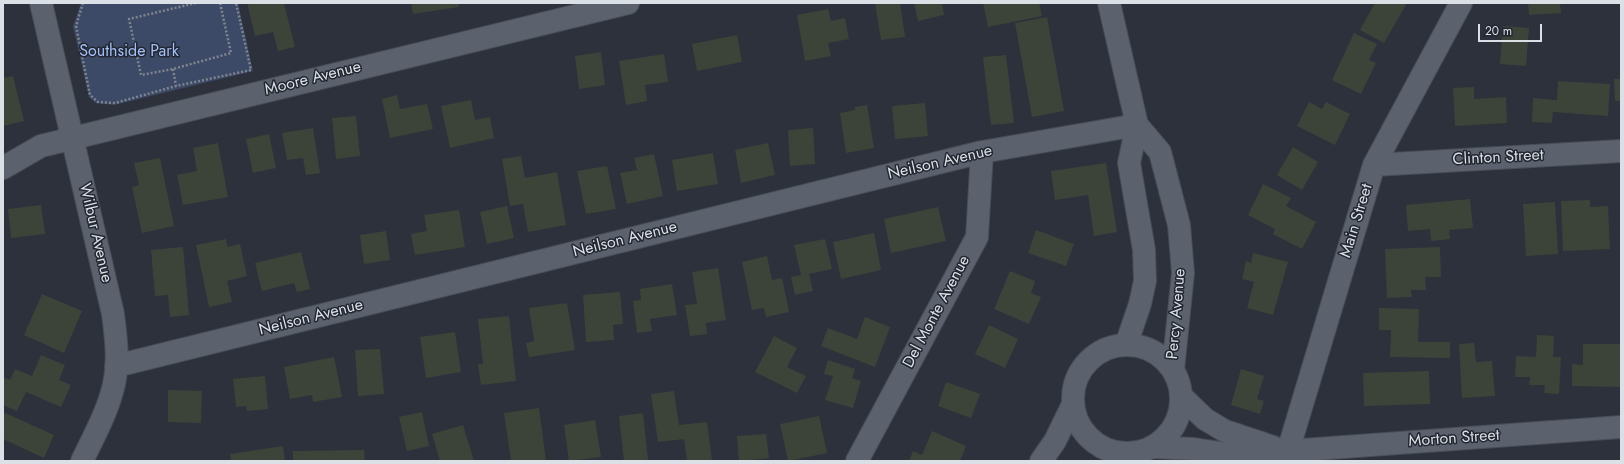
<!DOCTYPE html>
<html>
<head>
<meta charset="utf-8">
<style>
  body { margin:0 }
  #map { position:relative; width:1624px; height:464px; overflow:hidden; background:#2c313b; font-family:Jost,sans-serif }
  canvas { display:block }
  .frame { position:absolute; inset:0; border:4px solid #dbdfe6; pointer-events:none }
  .scale { position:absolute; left:1478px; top:24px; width:64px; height:18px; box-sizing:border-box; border:2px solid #dbdfe6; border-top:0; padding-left:5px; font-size:12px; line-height:14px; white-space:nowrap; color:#dbdfe6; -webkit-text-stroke:3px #222731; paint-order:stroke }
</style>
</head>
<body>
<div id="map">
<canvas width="1624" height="464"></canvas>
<div class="frame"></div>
<div class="scale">20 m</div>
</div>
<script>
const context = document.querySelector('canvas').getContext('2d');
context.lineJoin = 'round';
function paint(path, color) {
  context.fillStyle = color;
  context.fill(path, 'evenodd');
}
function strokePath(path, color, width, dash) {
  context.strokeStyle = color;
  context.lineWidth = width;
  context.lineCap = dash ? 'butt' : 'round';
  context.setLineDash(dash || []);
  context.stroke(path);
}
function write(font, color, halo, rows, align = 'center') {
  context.font = font + ' Jost,sans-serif';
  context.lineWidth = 3;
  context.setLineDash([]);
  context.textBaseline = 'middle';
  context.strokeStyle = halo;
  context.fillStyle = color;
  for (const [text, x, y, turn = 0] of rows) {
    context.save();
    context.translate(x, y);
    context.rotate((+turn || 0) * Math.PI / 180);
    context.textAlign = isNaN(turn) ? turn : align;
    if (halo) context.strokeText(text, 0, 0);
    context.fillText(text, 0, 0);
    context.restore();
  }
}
const green = new Path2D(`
  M81,3H238L253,71L114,105L96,103L89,97L73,26Z`);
const building = new Path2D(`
  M247,3H284L295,47L278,51L273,32L255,36Z
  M411,3H458L459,7L413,14Z
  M875,3H900L905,37L881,40Z
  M914,3H942L944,15L918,21Z
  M983,3H1039L1042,16L988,27Z
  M1375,3H1407L1384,43L1360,30Z
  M1528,3H1560L1561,13L1529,15Z
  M828,9L831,21L845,18L849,39L828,43L831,56L805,61L797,15Z
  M1047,17L1064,111L1032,117L1015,23Z
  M1503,26L1529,28L1526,66L1500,64Z
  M1354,33L1377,44L1369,60L1376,63L1361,94L1332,80Z
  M737,35L742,62L697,71L692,44Z
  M601,52L605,85L579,89L575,56Z
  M664,54L668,82L645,85L647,101L626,105L619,61Z
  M1006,55L1014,123L991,125L983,57Z
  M13,76L24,121L3,126V78Z
  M1614,79H1621V101H1615Z
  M1558,81L1610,84L1608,116L1553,112L1552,123L1532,122L1533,98L1557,100Z
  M1474,87V99L1506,97L1507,123L1455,126L1453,88Z
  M397,95L400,109L427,104L433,129L390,138L382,99Z
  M471,100L475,120L490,117L494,138L450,148L441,106Z
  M1309,102L1322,109L1326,102L1350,114L1335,145L1297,126Z
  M925,103L928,136L895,139L892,106Z
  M867,105L874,148L846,153L840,113L855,110V107Z
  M356,116L360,156L336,159L332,118Z
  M313,128L320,173L306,175L303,158L287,160L282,133Z
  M813,128L815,164L790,166L788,130Z
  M269,134L276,168L253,173L246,139Z
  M218,143L228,197L183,205L177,175L197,171L193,148Z
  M768,143L775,175L741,183L735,150Z
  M1293,147L1318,162L1302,190L1277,175Z
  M713,153L718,184L677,191L672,160Z
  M654,154L663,196L627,204L620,173L637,170L634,158Z
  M521,156L525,178L557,172L566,225L528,232L523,204L510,206L502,159Z
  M160,158L174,226L142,233L132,187L139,185L134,163Z
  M1106,163L1117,232L1094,236L1088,195L1055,200L1051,171Z
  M607,166L616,209L586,214L577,171Z
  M1263,184L1291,198L1286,206L1316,222L1302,249L1273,234L1275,229L1248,215Z
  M1470,199L1473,228L1449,230L1450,239L1431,241L1430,229L1408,231L1406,205Z
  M1590,200V207L1608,206L1610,249L1563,251L1561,201Z
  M1555,202L1558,254L1526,256L1523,204Z
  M41,205L45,234L11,238L8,209Z
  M507,206L514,238L487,244L480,212Z
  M938,207L946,241L891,253L884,219Z
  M459,210L465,247L415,255L411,234L427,231L424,215Z
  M1036,230L1074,244L1066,266L1028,253Z
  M386,231L390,260L364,264L360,235Z
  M874,233L881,270L841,279L833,242Z
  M226,239L227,247L240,244L247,276L227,281L232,302L209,307L196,245Z
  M825,239L832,269L809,274L813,291L795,295L791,277L801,275L794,245Z
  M183,247L189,315L170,317L168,295L155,296L151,250Z
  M1440,247L1441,277H1425L1426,290H1411L1412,297L1387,298L1385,249Z
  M301,252L310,289L297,292L294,283L262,291L255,263Z
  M1253,253L1288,262L1273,315L1247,308L1254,282L1242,279L1246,261L1251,263Z
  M767,256L772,280L782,278L789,312L766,317L764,308L752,310L742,262Z
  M718,268L726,320L706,323L707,334L690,336L685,305L697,304L692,272Z
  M1010,271L1035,281L1031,293L1041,297L1029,324L994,309Z
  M672,284L677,315L650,319L652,331L637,333L633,301L641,300L640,289Z
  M620,292L623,324L613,325L614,340L586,342L583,295Z
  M42,294L82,311L64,353L24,335Z
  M567,303L575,350L529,357L526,343L534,341L529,308Z
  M1379,308L1419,309L1418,342H1450V358L1390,357L1391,330H1379Z
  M509,316L516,381L481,385L478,364H483L478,319Z
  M865,317L890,327L875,367L821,346L828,328L857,339Z
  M989,325L1018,339L1005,368L975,354Z
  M455,332L461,372L426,378L420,337Z
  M1537,335L1554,336L1553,357H1561L1559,394L1544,393L1545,385H1529L1530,377H1515L1516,356L1536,357Z
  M774,336L797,348L787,367L806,376L797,393L755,372Z
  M1474,343L1476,362L1492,361L1495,396L1462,398L1459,344Z
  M1583,344H1621V387L1572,386V364L1583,365Z
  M380,349L384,394L358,396L355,350Z
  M41,355L65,365L59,380L71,385L61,407L26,392L17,411L3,405V377L10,380L15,369L32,376Z
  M334,357L342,397L313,402L312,395L290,399L284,367Z
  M828,360L855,369L852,378L861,381L853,408L825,400L833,376L824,374Z
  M1241,369L1264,376L1257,399L1264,401L1260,414L1231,405Z
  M1429,371L1430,404L1364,406L1363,373Z
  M265,376L268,409L247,411L246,406L236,407L233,379Z
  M946,382L980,394L971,418L938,406Z
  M168,390L202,391L201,423L168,422Z
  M674,391L679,425L707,422L712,461H687L684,439L658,442L651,394Z
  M539,408L546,461H511L504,413Z
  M3,412L54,435L44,458L3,439Z
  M422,412L429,446L407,451L399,417Z
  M643,413L648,460L624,461L619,416Z
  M819,416L827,453L788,461L780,424Z
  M595,420L601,457L569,461L564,425Z
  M463,425L474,461H440L432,434Z
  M932,431L966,446L960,461H909L913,451L922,455Z
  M766,434L769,458L739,461L737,436Z
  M283,446L285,461H231L230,454Z
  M364,450L365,461H293V451Z`);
const path = new Path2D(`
  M83,3L76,26L90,95L98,102L115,103L176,86L251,70L236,3
  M196,3L129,19L141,75L173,69L231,53L220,3
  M173,69L176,86`);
const minor = new Path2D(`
  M41,3L113,314C116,337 119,361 114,384C108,411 94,436 82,461
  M1109,3L1137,125L1129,163L1144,250L1145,281L1140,304L1126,345
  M1137,125L1160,152L1179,225L1183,273L1173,370
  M1374,165L1621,151
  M3,168L41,146L628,3
  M1073 399a54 54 0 1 1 108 0a54 54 0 1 1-108 0Z
  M116,366L982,152L1137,125
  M1181,396L1205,419L1225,431L1273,447
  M1153,447L1194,449L1233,455L1621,427
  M857,461L977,237L982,152
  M1041,461L1055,441L1073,404
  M1285,461L1374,165L1461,3`);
const parkNames = [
  ["Southside Park",129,52]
];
const streetNames = [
  ["Moore Avenue",313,79,-14],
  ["Clinton Street",1498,158,-3],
  ["Neilson Avenue",940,163,-13],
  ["Main Street",1357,221,-73],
  ["Wilbur Avenue",95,233,77],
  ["Neilson Avenue",625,240,-14],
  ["Del Monte Avenue",937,312,-62],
  ["Percy Avenue",1177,314,-85],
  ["Neilson Avenue",311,318,-14],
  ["Morton Street",1454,439,-4]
];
paint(green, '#3c4a68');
paint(building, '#3c443a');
strokePath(minor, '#484c55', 24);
strokePath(path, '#80858d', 2.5, [2, 2]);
strokePath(minor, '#5b616d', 22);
write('16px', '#a6c0f7', '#222731', parkNames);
write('16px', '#dbdfe6', '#222731', streetNames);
</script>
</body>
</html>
